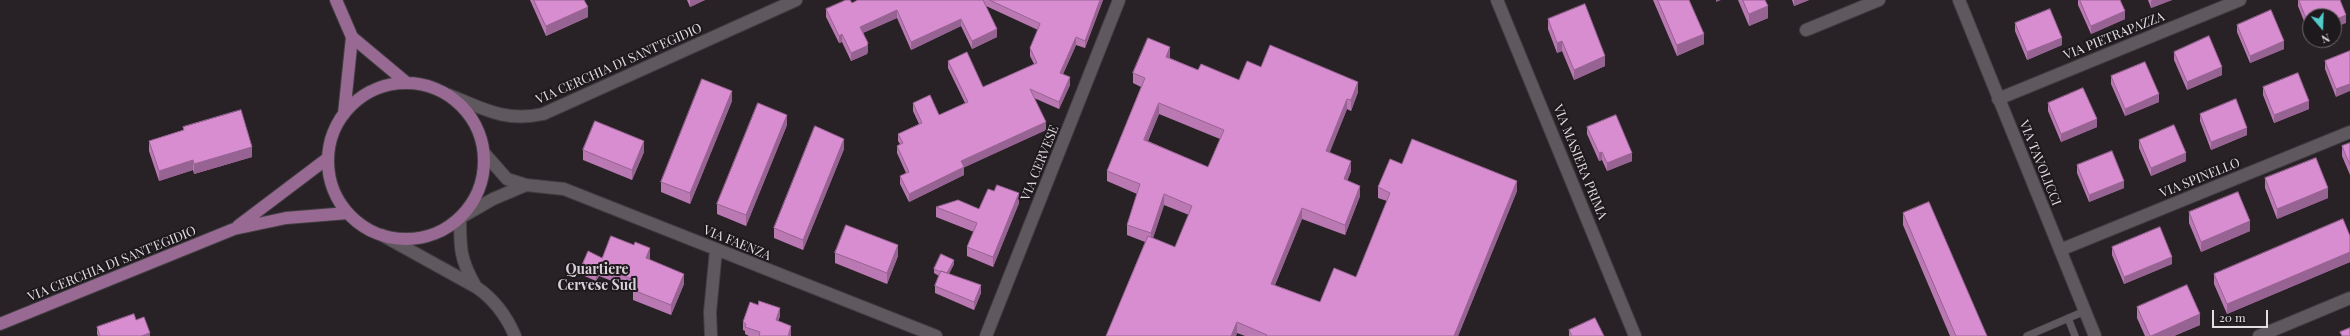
<!DOCTYPE html>
<html>
<head>
<meta charset="utf-8">
<style>
  body { margin:0 }
  #map { position:relative; width:2350px; height:336px; overflow:hidden; background:#282227; font-family:"Playfair Display",serif }
  canvas { display:block }
  .north { position:absolute; left:2302px; top:8px; width:40px; height:40px; box-sizing:border-box; background:#1e191d; border:1px solid #6c676b; border-radius:50%; rotate:161deg; font-size:11px; font-weight:700; line-height:16px; text-align:center; color:#e1dde1 }
  .north::after { content:''; display:block; margin:auto; width:14px; height:18px; background:#53cdcb; clip-path:polygon(50% 0,100% 100%,50% 72%,0 100%) }
  .scale { position:absolute; left:2212px; top:310px; width:56px; height:18px; box-sizing:border-box; border:2px solid #e1dde1; border-top:0; padding-left:5px; font-size:12px; line-height:14px; white-space:nowrap; color:#e1dde1; -webkit-text-stroke:3px #1e191d; paint-order:stroke }
</style>
</head>
<body>
<div id="map">
<canvas width="2350" height="336"></canvas>
<div class="north">N</div>
<div class="scale">20 m</div>
</div>
<script>
const context = document.querySelector('canvas').getContext('2d');
context.lineJoin = 'round';
function strokePath(path, color, width, dash) {
  context.strokeStyle = color;
  context.lineWidth = width;
  context.lineCap = dash ? 'butt' : 'round';
  context.setLineDash(dash || []);
  context.stroke(path);
}
function paint(path, color) {
  context.fillStyle = color;
  context.fill(path, 'evenodd');
}
function write(font, color, halo, rows, align = 'center') {
  context.font = font + ' "Playfair Display",serif';
  context.lineWidth = 4;
  context.setLineDash([]);
  context.textBaseline = 'middle';
  context.strokeStyle = halo;
  context.fillStyle = color;
  for (const [text, x, y, turn = 0] of rows) {
    context.save();
    context.translate(x, y);
    context.rotate((+turn || 0) * Math.PI / 180);
    context.textAlign = isNaN(turn) ? turn : align;
    if (halo) context.strokeText(text, 0, 0);
    context.fillText(text, 0, 0);
    context.restore();
  }
}
const lane = new Path2D(`
  M2068,318L2075,336
  M2027,336L2085,311`);
const street = new Path2D(`
  M1497,0L1635,336
  M1959,0L2095,336
  M1806,30L1879,0
  M449,95C484,109 505,122 543,114L796,0
  M1998,99L2240,0
  M526,185L564,189L936,336
  M382,235L476,287C460,260 460,248 460,218L493,199L526,185L507,179L485,154
  M2060,250L2350,132
  M476,287C494,299 506,315 515,336
  M711,336L710,312L716,250
  M2259,336L2350,298`);
const secondary = new Path2D(`
  M986,336L1119,0`);
const primary = new Path2D(`
  M336,0L352,37L407,83
  M328 161a78 78 0 1 1 156 0a78 78 0 1 1-156 0Z
  M344,114L352,37
  M238,226L328,158
  M0,324L234,229L286,218L348,213`);
const wall = new Path2D(`
  M530,0H584L588,17L546,36Z
  M687,0H705L690,7Z
  M858,0H1103L1085,48L1076,45L1063,74L1070,85L1059,109L1034,98L1046,130L964,167V175L909,202L900,184V176L906,173L897,153V146L900,144L898,141V134L919,124L913,111V103L939,115L965,103L948,68V61L983,87L1034,64L1030,56V48L1038,30L986,6L997,37L972,49L961,26L911,50L897,18L863,33L868,51L867,54L851,61L842,42L839,43L826,17V9L852,3Z
  M1653,0H1689L1704,44L1677,56Z
  M1738,0H1765L1768,18L1749,26Z
  M1792,0H1809L1794,6Z
  M2078,0H2120L2125,19L2091,34L2078,5Z
  M2148,0H2172L2151,8Z
  M2298,0H2340L2346,23L2310,16V36L2298,6Z
  M1548,19L1605,66L1574,80L1562,51L1557,53L1548,29Z
  M2015,23L2062,45L2027,60L2015,31Z
  M2237,25L2284,49L2250,63L2237,32Z
  M2350,51L2336,97L2325,69V61Z
  M2174,52L2222,75L2187,90L2174,60Z
  M1170,58L1198,70L1239,80L1261,67L1358,92L1351,111L1347,109L1329,153L1351,171L1347,181L1360,196L1345,235L1302,219L1275,285L1320,302L1356,277L1387,201L1378,198V187L1402,164L1517,191L1458,336H1245L1237,333L1236,336H1106L1145,242L1127,235V225L1137,194L1107,181V171L1141,87L1133,83V73ZM1159,114L1220,139L1208,167L1148,141ZM1164,205L1189,215L1175,247L1153,238Z
  M2111,76L2159,102L2125,116L2111,84Z
  M2263,87L2309,109L2274,123L2263,95Z
  M732,101L690,204L661,192V182Z
  M2048,103L2097,127L2061,142L2048,111Z
  M2200,114L2247,135L2211,150L2200,121Z
  M787,125L746,226L717,214V204Z
  M183,127L252,157L194,174L193,170L159,181L149,151V141L183,130Z
  M1587,127L1632,161L1607,171L1602,160L1599,161L1587,134Z
  M2139,140L2186,161L2151,176L2139,148Z
  M2350,143V175L2342,156V146Z
  M844,149L803,250L774,238V228Z
  M583,150L644,152L632,180L583,160Z
  M2077,165L2124,188L2089,202L2077,173Z
  M2265,178L2328,198L2277,219L2265,188Z
  M1019,203L993,267L967,256V247L974,232L936,217V207L979,209Z
  M2189,212L2250,231L2201,252L2189,223Z
  M1903,213L1987,336H1950L1903,225Z
  M2350,236V262L2227,314L2214,284V274Z
  M2112,247L2172,264L2124,284L2112,255Z
  M835,253L898,256L887,284L835,263Z
  M650,258L649,260L684,284L671,315L633,300V289L599,276L596,281L582,275V265Z
  M954,264L949,274L981,293L974,310L935,293V286L939,276L934,273V269Z
  M2137,307L2200,325L2174,336H2145L2137,318Z
  M780,316L778,321L791,334V336H749L745,334V331L743,330V322Z
  M136,320L150,336H98L97,334V327Z
  M1569,330L1604,336H1569Z`);
const shadedWall = new Path2D(`
  M690,0H705L690,7Z
  M1100,0H1103L1085,48V41Z
  M1716,0H1721L1716,2Z
  M1794,0H1809L1794,6Z
  M2153,0H2172L2151,8V1Z
  M1768,6V18L1749,26V14Z
  M588,7V17L546,36V26Z
  M897,10V18L860,34V27Z
  M2125,11V19L2091,34V26Z
  M2346,15V23L2334,28V20Z
  M961,19V26L911,50V42Z
  M997,29V37L972,49V41Z
  M842,34V42L839,43V36Z
  M1704,34V44L1677,56V45Z
  M1076,37V45L1060,81V73Z
  M2062,38V45L2027,60V52Z
  M1562,41V51L1557,53V43Z
  M2284,41V49L2250,63V56Z
  M868,43V51L867,54L851,61V53Z
  M1170,47V58L1166,67V57Z
  M1605,56V66L1574,80V70Z
  M2222,67V75L2187,90V82Z
  M1070,77V85L1059,109V102Z
  M1358,82V92L1351,111V100Z
  M2350,84V91L2336,97V89Z
  M732,91V101L690,204V193Z
  M2159,94V102L2125,116V109Z
  M1347,99V109L1326,162V151Z
  M2309,101V109L2274,123V115Z
  M1159,103V114L1144,150V140Z
  M787,115V125L746,226V215Z
  M2097,119V127L2061,142V134Z
  M1046,122V130L961,169V161Z
  M2247,128V135L2211,150V142Z
  M844,139V149L803,250V240Z
  M644,141V152L632,180V170Z
  M252,147V157L194,174V164Z
  M1602,152V160L1599,161V153Z
  M1632,153V161L1607,171V163Z
  M2186,153V161L2151,176V168Z
  M193,160V170L159,181V171Z
  M1351,161V171L1344,190V179Z
  M964,167V175L909,202V194Z
  M1517,181V191L1458,336H1454Z
  M2124,181V188L2089,202V195Z
  M1360,186V196L1345,235V225Z
  M2328,188V198L2277,219V209Z
  M1019,193V203L993,267V257Z
  M1164,194V205L1151,244V233Z
  M1302,208V219L1271,294V284Z
  M2250,221V231L2201,252V242Z
  M898,245V256L887,284V273Z
  M650,248V258L646,268V258Z
  M2350,252V262L2227,314V304Z
  M2172,257V264L2124,284V277Z
  M954,260V264L946,279V275Z
  M599,265V276L596,281V271Z
  M684,274V284L671,315V305Z
  M981,285V293L974,310V302Z
  M780,308V316L776,328V320Z
  M2200,314V325L2174,336H2151Z
  M1237,322V333L1236,336H1231Z
  M791,326V336H788Z
  M150,333V336H141Z`);
const building = new Path2D(`
  M534,0H584L588,7L546,26Z
  M846,0H850L852,3L858,0H983L997,29L972,41L961,19L911,42L897,10L860,27L868,43L867,46L851,53L842,34L839,36L826,9Z
  M990,0H1100L1085,41L1076,37L1060,73L1070,77L1059,102L1030,89L1046,122L961,161L964,167L909,194L900,176L909,172L897,146L903,143L898,134L922,123L913,103L930,95L939,115L968,102L948,61L967,52L983,87L1037,63L1030,48L1040,24Z
  M1658,0H1689L1704,34L1677,45Z
  M1743,0H1765L1768,6L1749,14Z
  M2080,0H2120L2125,11L2091,26Z
  M2299,0H2340L2346,15L2334,20V16H2310V28Z
  M1585,4L1605,56L1574,70L1562,41L1557,43L1548,19Z
  M2050,9L2062,38L2027,52L2015,23Z
  M2271,10L2284,41L2250,56L2237,25Z
  M2209,36L2222,67L2187,82L2174,52Z
  M1148,38L1170,47L1166,57L1198,70L1201,64L1239,80L1247,61L1261,67L1270,45L1358,82L1351,100L1347,99L1326,151L1351,161L1344,179L1360,186L1345,225L1302,208L1271,284L1320,302L1334,268L1356,277L1390,193L1378,187L1390,159L1402,164L1412,139L1517,181L1454,336H1266L1267,335L1237,322L1231,336H1106L1148,236L1175,247L1192,206L1164,194L1151,233L1127,225L1140,184L1107,171L1145,78L1133,73ZM1159,103L1224,130L1208,167L1144,140Z
  M2350,51V84L2336,89L2325,61Z
  M2145,62L2159,94L2125,109L2111,76Z
  M2298,73L2309,101L2274,115L2263,87Z
  M702,79L732,91L690,193L661,182Z
  M2083,88L2097,119L2061,134L2048,103Z
  M2236,99L2247,128L2211,142L2200,114Z
  M758,103L787,115L746,215L717,204Z
  M241,110L252,147L194,164L193,160L159,171L149,141L184,130L183,127Z
  M1616,115L1632,153L1607,163L1602,152L1599,153L1587,127Z
  M595,121L644,141L632,170L583,150Z
  M2174,125L2186,153L2151,168L2139,140Z
  M815,126L844,139L803,240L774,228Z
  M2350,143V165L2342,146Z
  M2112,151L2124,181L2089,195L2077,165Z
  M2316,158L2328,188L2277,209L2265,178Z
  M997,185L1019,193L993,257L967,247L977,223L936,207L958,200L979,209L988,189L994,191Z
  M2238,192L2250,221L2201,242L2189,212Z
  M1929,202L1987,336H1956L1903,213Z
  M2343,219L2350,236V252L2227,304L2214,274Z
  M846,225L898,245L887,273L835,253Z
  M2160,227L2172,257L2124,277L2112,247Z
  M611,236L634,245L635,242L650,248L646,258L684,274L671,305L633,290L636,281L599,265L596,271L582,265L588,251L602,258Z
  M941,254L954,260L947,273L941,271V272L934,269Z
  M941,271L981,285L974,302L935,286Z
  M2187,285L2200,314L2151,336H2150L2137,307Z
  M759,301L780,308L776,320L791,326L788,336H759L760,332L745,327L746,324L743,322L750,302L758,305Z
  M134,314L136,320L144,317L150,333L141,336H100L97,327Z
  M1595,318L1604,336H1572L1569,330Z
  M2350,328V336H2342L2340,332Z`);
const streetNames = [
  ["VIA PIETRAPAZZA",2114,36,-22],
  ["VIA CERCHIA DI SANT'EGIDIO",619,64,-24],
  ["VIA MASIERA PRIMA",1580,162,68],
  ["VIA CERVESE",1040,163,-68],
  ["VIA TAVOLICCI",2040,163,68],
  ["VIA SPINELLO",2200,178,-22],
  ["VIA FAENZA",737,243,22],
  ["VIA CERCHIA DI SANT'EGIDIO",112,264,-22]
];
const neighbourhoodNames = [
  ["Quartiere",597,270],
  ["Cervese Sud",597,286]
];
strokePath(lane, '#423e42', 8);
strokePath(street, '#423e42', 14);
strokePath(secondary, '#423e42', 14);
strokePath(primary, '#423e42', 14);
strokePath(lane, '#5f595f', 7);
strokePath(street, '#5f595f', 12);
strokePath(secondary, '#5f595f', 12);
strokePath(primary, '#986a93', 12);
paint(wall, '#ba79b3');
paint(shadedWall, '#976392');
paint(building, '#d88dd0');
strokePath(building, '#976392', 1);
write('13px', '#e1dde1', '#1e191d', streetNames);
write('bold 14px', '#dad2d9', '#1e191d', neighbourhoodNames);
</script>
</body>
</html>
